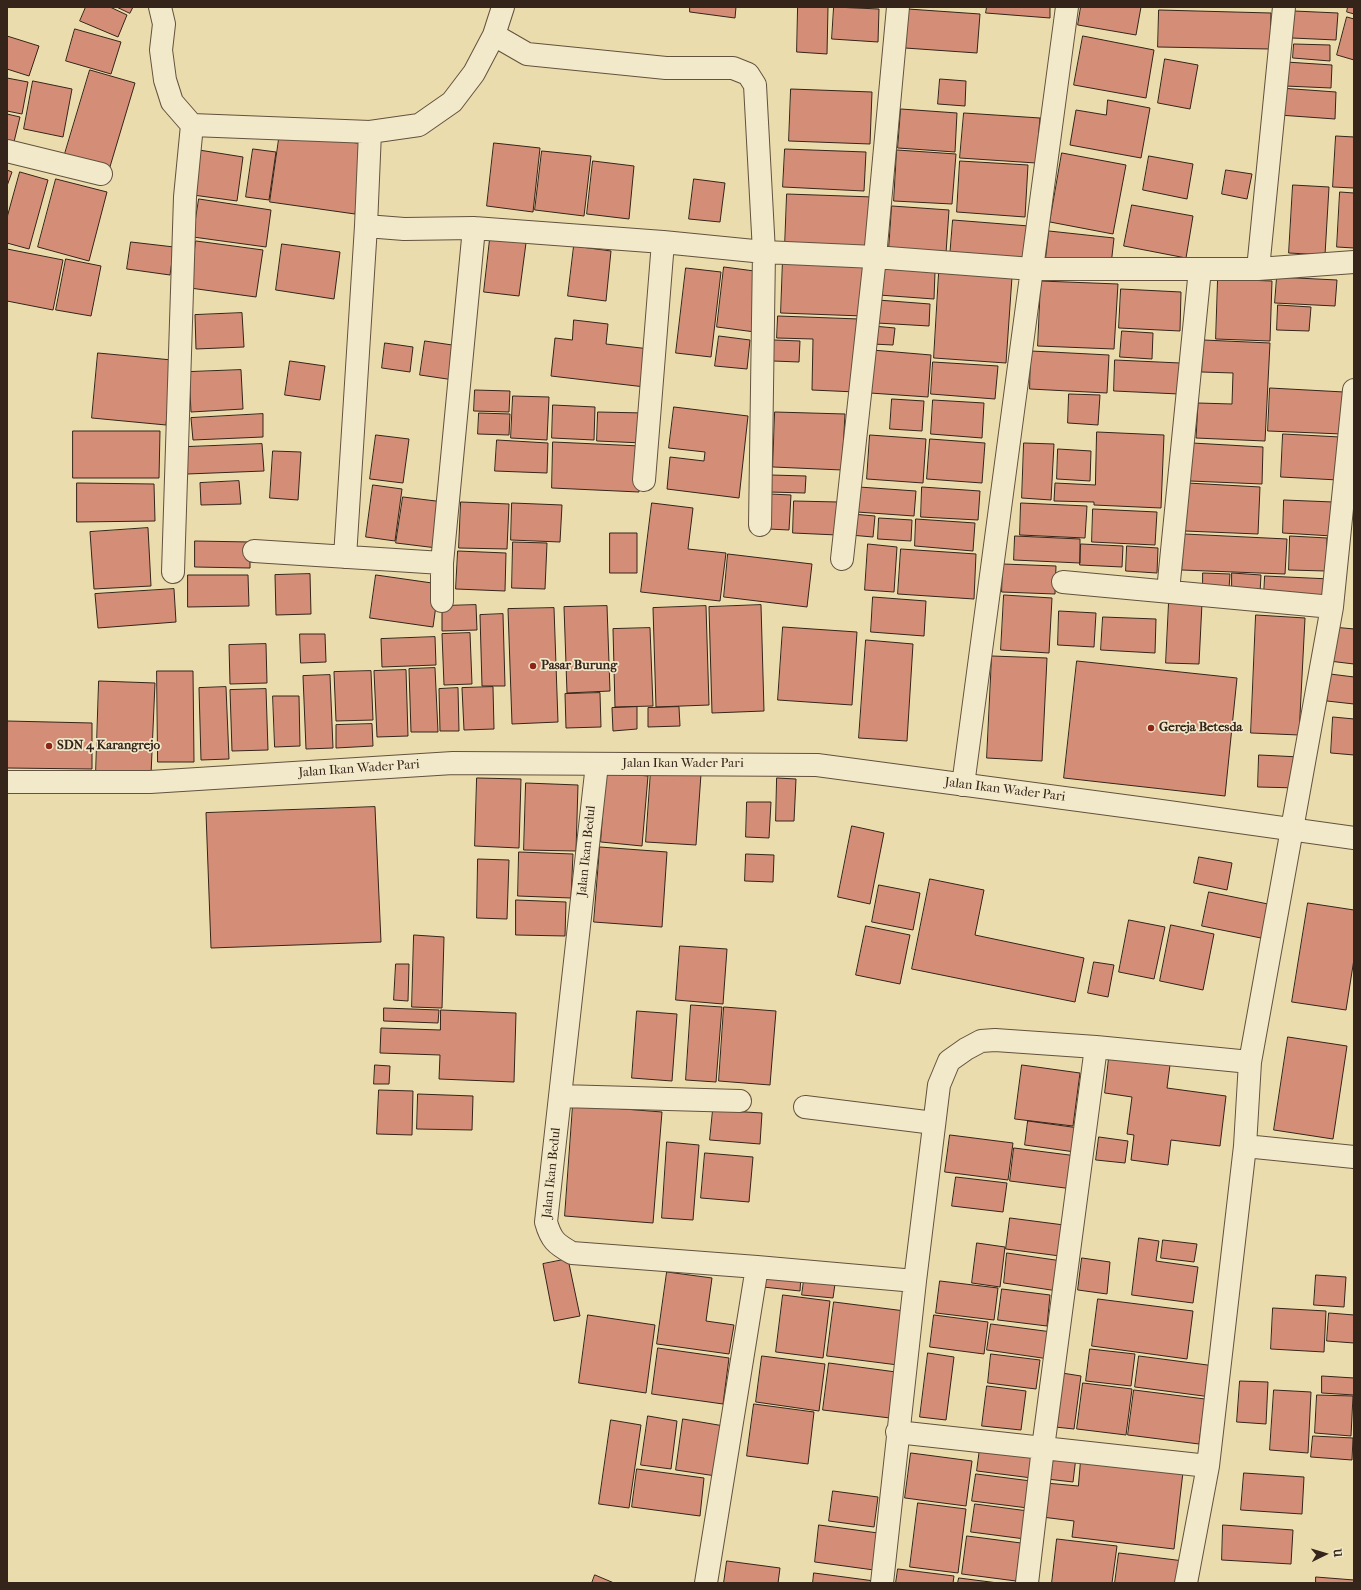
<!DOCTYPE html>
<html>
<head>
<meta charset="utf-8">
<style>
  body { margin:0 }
  #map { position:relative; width:1361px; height:1590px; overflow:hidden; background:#ebdcad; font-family:"IM FELL French Canon",serif }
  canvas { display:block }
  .frame { position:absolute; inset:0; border:8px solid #352419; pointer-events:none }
  .north { position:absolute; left:1305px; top:1534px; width:40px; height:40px; -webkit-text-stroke:3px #f2e8ca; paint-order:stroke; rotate:85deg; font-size:11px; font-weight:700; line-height:16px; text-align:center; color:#352419 }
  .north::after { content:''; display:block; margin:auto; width:14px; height:18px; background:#352419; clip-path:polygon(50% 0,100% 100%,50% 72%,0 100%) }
</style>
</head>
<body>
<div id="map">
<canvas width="1361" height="1590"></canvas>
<div class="frame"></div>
<div class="north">U</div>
</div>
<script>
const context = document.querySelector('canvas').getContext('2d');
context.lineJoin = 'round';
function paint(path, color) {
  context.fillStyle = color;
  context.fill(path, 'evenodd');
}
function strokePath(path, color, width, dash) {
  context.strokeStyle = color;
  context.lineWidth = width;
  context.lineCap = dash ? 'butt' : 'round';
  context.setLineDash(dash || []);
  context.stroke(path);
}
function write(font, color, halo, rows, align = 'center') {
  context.font = font + ' "IM FELL French Canon",serif';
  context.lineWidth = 3.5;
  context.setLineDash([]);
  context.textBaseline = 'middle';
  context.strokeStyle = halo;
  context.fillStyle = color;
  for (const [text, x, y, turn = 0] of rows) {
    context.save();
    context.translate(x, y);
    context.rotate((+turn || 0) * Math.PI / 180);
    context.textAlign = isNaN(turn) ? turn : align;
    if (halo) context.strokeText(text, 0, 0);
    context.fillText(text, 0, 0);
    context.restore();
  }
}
const building = new Path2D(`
  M86,7H110L127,15L118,37L80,21Z
  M117,7H133L130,13Z
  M690,7H736L735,18L690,12Z
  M798,7H828L827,54L797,52Z
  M834,7L879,9L878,42L832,39Z
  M987,7H1050V18L986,13Z
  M1081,7H1141L1136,35L1078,25Z
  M1348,7H1354V14L1347,12Z
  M908,9L980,14L977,53L905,48Z
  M1159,10L1271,13L1270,49L1158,47Z
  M1294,11L1338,13L1336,40L1292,38Z
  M1347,17L1354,19V60L1337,55Z
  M75,29L121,42L111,74L66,61Z
  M7,36L39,46L29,76L7,69Z
  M1083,36L1154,50L1146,98L1074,85Z
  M1294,44L1330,45V61L1293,58Z
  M1165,59L1198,65L1190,109L1158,103Z
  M1286,62L1332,65L1331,88L1285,86Z
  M90,70L135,83L109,170L64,157Z
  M7,78L28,82L22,114L7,111Z
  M940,79L966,81L965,106L938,104Z
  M33,81L72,89L63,137L24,129Z
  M1280,88L1336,92L1335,119L1279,115Z
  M791,89L872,92L870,144L789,141Z
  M1108,100L1150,108L1141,158L1070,145L1076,110L1106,115Z
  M901,109L957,113L955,152L898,148Z
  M964,113L1040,118L1036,163L960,158Z
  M7,114L20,117L13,146L7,145Z
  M280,132L364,144L355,214L270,202Z
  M1336,136L1354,137V188L1333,187Z
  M494,143L540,148L533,212L487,206Z
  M253,149L276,152L269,200L246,197Z
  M785,149L866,152L864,191L783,187Z
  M199,150L243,157L237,201L193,195Z
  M897,150L956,154L952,204L894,201Z
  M542,151L591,156L584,216L535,210Z
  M1062,153L1126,165L1113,234L1050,222Z
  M1149,156L1193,164L1187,199L1143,190Z
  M593,161L634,166L629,219L587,214Z
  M960,161L1028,165L1025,217L957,212Z
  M7,170L12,172L7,186Z
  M1226,170L1252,174L1247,199L1222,194Z
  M20,172L48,180L29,249L7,243V218Z
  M56,179L107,192L89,261L38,247Z
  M694,179L725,183L720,222L689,219Z
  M1293,185L1329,187L1325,255L1289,253Z
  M1340,192L1354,193V248L1337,247Z
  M787,194L873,197L871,250L785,246Z
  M199,199L271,210L266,247L193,237Z
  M1132,205L1193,216L1186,258L1124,246Z
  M892,206L949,210L946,253L889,249Z
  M953,220L1029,226L1026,263L950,257Z
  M1049,231L1114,238L1111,265L1046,258Z
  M490,239L526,243L519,296L484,292Z
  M196,241L263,250L256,297L190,288Z
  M131,242L174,247L170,275L127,269Z
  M282,244L340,252L334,299L276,290Z
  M574,246L611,251L606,301L568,296Z
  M7,249L63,260L53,310L7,301Z
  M783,258L865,261L863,316L781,313Z
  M66,259L101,266L91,316L56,310Z
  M724,267L762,272L755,332L717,327Z
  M686,268L721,272L711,357L676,353Z
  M881,268L935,272L934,299L879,295Z
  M939,273L1012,277L1006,363L934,358Z
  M1277,277L1337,280L1335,306L1275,303Z
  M1218,279L1272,281L1270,341L1216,339Z
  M1041,281L1118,284L1114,349L1038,346Z
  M1121,289L1181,292L1180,331L1119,328Z
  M878,300L930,304L929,326L877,323Z
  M1278,305L1311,307L1309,331L1277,330Z
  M242,313L244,347L196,349L195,315Z
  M778,316L859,319L856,392L812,390L813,339L777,338Z
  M574,320L608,324L606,344L650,349L645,387L551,376L555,338L572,340Z
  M873,326L895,328L893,345L872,344Z
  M1122,331L1153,333L1152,359L1120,357Z
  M719,336L750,340L747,369L715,366Z
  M774,340L800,341L799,362L773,361Z
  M1203,340L1270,343L1265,441L1196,438L1198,403L1232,404L1233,373L1202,372Z
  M425,341L459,346L454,380L420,375Z
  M385,343L413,347L410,372L382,368Z
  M872,350L931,355L928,397L870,393Z
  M1031,351L1109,355L1107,393L1030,389Z
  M98,353L172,360L166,425L92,418Z
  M1115,360L1180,363L1179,394L1114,391Z
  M290,361L325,366L320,400L285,395Z
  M933,362L998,366L995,399L931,394Z
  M241,370L243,409L191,412L189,372Z
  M1270,388L1344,392L1342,434L1268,431Z
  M475,390L510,391L509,412L474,411Z
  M1069,394L1100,395L1098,425L1068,423Z
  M513,396L549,397L547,440L511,438Z
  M892,399L924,401L922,431L890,429Z
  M933,400L984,403L982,438L931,434Z
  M553,405L595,407L594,440L552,438Z
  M674,407L748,416L739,498L667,489L670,457L704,461L705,452L669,448Z
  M598,412L644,413L643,443L597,441Z
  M775,412L845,414L842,470L773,467Z
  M479,413L510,414L509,435L478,434Z
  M263,414V437L193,440L191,418Z
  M73,431H160L159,478H73Z
  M1097,432L1164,435L1161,508L1094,505V502L1054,501L1055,483L1095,485Z
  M1283,434L1340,437L1338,480L1281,477Z
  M376,435L409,439L403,483L370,479Z
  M870,435L926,439L923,483L867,479Z
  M930,439L985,443L982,483L927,479Z
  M497,440L548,443L547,473L495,471Z
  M553,442L640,446L639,492L552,488Z
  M1024,443L1054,444L1051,500L1022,498Z
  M1192,443L1263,447L1262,484L1190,481Z
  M262,444L264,471L187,474V447Z
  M1058,449L1091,451L1090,481L1057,479Z
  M273,451L301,452L298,500L270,498Z
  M771,475L806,476L805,493L770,492Z
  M239,481L241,504L201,505L200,483Z
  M77,483L154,484L155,521L77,522Z
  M1187,483L1260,487L1258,534L1185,531Z
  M373,485L402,489L395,541L366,537Z
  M859,487L916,491L914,516L857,512Z
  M922,487L980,491L978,520L921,517Z
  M770,494L791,495L789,530L768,529Z
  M403,497L444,502L437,548L396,543Z
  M1284,500L1333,502L1332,536L1283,533Z
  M794,501L838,502L837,535L793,533Z
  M461,502L509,504L507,549L459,548Z
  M512,503L562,505L560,542L511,540Z
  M652,503L693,508L688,549L726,553L720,601L641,592Z
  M1021,503L1087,506L1085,538L1020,535Z
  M1093,509L1157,512L1155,545L1092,542Z
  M852,514L875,516L873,537L850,535Z
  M879,518L912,520L911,541L878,539Z
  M916,519L975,523L973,551L915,546Z
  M148,528L151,586L94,589L90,532Z
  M610,533H637V573H610Z
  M1184,534L1287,539L1285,574L1182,570Z
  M1015,536L1080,539V563L1014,560Z
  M1290,536L1327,538L1326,571L1289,570Z
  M195,541L250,542V568L195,567Z
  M513,542L547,543L545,589L512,588Z
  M868,544L897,547L894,592L865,590Z
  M1081,544L1123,546L1122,567L1080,565Z
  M1127,546L1158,548L1157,573L1126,571Z
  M901,549L976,554L974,599L898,594Z
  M458,551L506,553L505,591L456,589Z
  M728,554L812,564L807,607L724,597Z
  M1003,564L1056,566L1055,594L1002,592Z
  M1203,573L1230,574L1229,589L1203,587Z
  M1232,573L1261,575L1260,593L1232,591Z
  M310,574L311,614L276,615L275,575Z
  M188,575H248L249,606L188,607Z
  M376,575L439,584L433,627L370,618Z
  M1265,576L1330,579L1329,599L1264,596Z
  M174,589L176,622L98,628L95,594Z
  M1004,595L1052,598L1049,653L1001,650Z
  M873,597L926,601L924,636L871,632Z
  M1169,602L1202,603L1199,664L1166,663Z
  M476,605L477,630L442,631V606Z
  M761,605L764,711L712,713L709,607Z
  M607,606L610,691L567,693L564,607Z
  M706,606L709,705L656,707L653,608Z
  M554,608L558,722L512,724L508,609Z
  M1059,611L1096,613L1094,647L1058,645Z
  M503,614L505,686H482L480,615Z
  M1256,615L1305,618L1299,735L1251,733Z
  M1103,617L1156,619L1155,653L1101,650Z
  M783,627L857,632L852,705L778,700Z
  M1333,627L1354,629V664L1329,661Z
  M650,628L653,706L615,707L613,629Z
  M470,633L472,684L444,685L442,634Z
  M300,634H325L326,662L301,663Z
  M435,637L436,665L382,667L381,639Z
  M866,640L913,644L907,741L859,738Z
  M266,644L267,683L230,684L229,645Z
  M992,656L1047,658L1042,761L987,758Z
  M1077,661L1237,678L1225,796L1064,778Z
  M435,668L438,732H411L409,669Z
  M406,670L408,736L377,737L374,671Z
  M157,671H193L194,762H158Z
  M371,671L373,720L336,721L334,672Z
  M1330,674L1354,677V704L1327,701Z
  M330,675L333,748L306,749L303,676Z
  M99,681L155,683L151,775L96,773Z
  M226,687L229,759L201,760L199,688Z
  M493,687L494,729L464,730L462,688Z
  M458,688L459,731H440L439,689Z
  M266,689L268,750L232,751L230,690Z
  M600,693L601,727L566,728L565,694Z
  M273,696H299L300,746L275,747Z
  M637,707V729L613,731L612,708Z
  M679,707L680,726L648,727V708Z
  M1333,717L1354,719V755L1331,753Z
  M7,721L92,723V769L7,768Z
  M372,724L373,746L336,748V725Z
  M1259,755L1300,757L1298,788L1258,787Z
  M651,770L701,774L696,845L646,842Z
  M606,772L648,776L642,846L601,842Z
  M477,778L521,779L519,848L475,846Z
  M777,778L796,779L794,821H776Z
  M526,783L578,785L576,851L524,850Z
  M747,802H771L769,838L746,837Z
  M375,807L381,942L211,948L206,813Z
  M852,826L884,833L870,904L838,897Z
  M600,847L667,852L662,927L594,922Z
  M519,852L573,854L571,898L518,896Z
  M746,854L774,855L773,882L745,881Z
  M1199,857L1232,863L1227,890L1194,883Z
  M478,859L509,860L507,919L477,918Z
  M930,879L984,890L975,935L1084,958L1075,1002L912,969Z
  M879,885L920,893L913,930L872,922Z
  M1209,892L1268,904L1261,938L1202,926Z
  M516,900L566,902L565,936L516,935Z
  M1308,903L1354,910V959L1346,1010L1292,1002Z
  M1129,920L1165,927L1154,979L1119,972Z
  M1171,925L1214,934L1203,990L1160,981Z
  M866,926L910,935L900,984L856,975Z
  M414,935L444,937L442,1008L412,1007Z
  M680,946L727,949L723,1004L676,1000Z
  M1094,962L1114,965L1108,997L1088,993Z
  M396,964H409L408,1001L394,1000Z
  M691,1005L722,1007L716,1082L686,1080Z
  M724,1007L776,1011L770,1085L719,1081Z
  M384,1008L439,1010L438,1023L384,1021Z
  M441,1010L516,1013L514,1082L439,1079L440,1055L380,1053L381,1028L440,1030Z
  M637,1011L677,1014L672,1081L632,1078Z
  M1288,1037L1347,1046L1333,1139L1274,1130Z
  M1109,1058L1170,1065L1167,1088L1226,1096L1220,1146L1171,1140L1168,1165L1131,1160L1134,1135L1127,1134L1132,1097L1105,1093Z
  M375,1065L390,1066L389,1084H374Z
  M1022,1065L1080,1073L1073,1126L1015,1119Z
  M379,1090L413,1091L412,1135L377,1134Z
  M418,1094L473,1096L472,1130L417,1129Z
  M573,1105L662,1112L653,1223L565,1216Z
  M713,1110L762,1113L760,1144L710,1140Z
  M1028,1121L1079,1128L1075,1152L1025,1145Z
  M950,1135L1013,1143L1008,1180L945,1172Z
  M1099,1137L1128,1141L1125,1163L1096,1160Z
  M667,1142L699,1145L693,1220L662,1218Z
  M1014,1148L1077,1156L1073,1189L1010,1181Z
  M705,1153L753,1157L749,1202L701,1198Z
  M956,1177L1007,1183L1003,1212L952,1206Z
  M1010,1218L1064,1225L1060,1256L1006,1249Z
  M1139,1238L1159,1241L1156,1261L1198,1267L1193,1303L1132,1295Z
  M1163,1240L1197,1244L1194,1262L1161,1258Z
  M977,1243L1005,1247L1000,1287L972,1283Z
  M1007,1253L1062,1261L1058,1291L1004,1283Z
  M1082,1258L1110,1262L1107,1294L1078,1290Z
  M568,1259L580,1316L554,1321L543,1264Z
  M765,1270L801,1275L800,1291L763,1287Z
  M667,1272L712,1278L706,1321L734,1325L729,1354L657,1344Z
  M805,1273L836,1277L833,1298L802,1295Z
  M1316,1275L1346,1277L1344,1307L1314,1305Z
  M940,1281L998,1288L994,1320L936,1313Z
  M1002,1289L1050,1295L1047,1326L998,1320Z
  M783,1295L830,1301L823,1358L776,1352Z
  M1098,1299L1193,1311L1187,1359L1092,1346Z
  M834,1302L905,1311L898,1365L827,1356Z
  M1273,1308L1326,1311L1324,1352L1271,1349Z
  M1329,1313L1354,1315V1343L1327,1341Z
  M588,1315L655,1325L646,1393L579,1383Z
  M934,1315L988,1322L984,1354L930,1347Z
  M991,1324L1052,1332L1049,1359L987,1350Z
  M658,1348L729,1358L723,1404L652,1394Z
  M1090,1349L1135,1354L1131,1386L1086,1381Z
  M928,1353L954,1357L946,1420L920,1417Z
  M991,1354L1040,1360L1036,1389L988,1383Z
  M762,1356L825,1364L819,1411L756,1402Z
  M1139,1356L1215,1366L1211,1397L1135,1387Z
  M829,1363L896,1372L890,1418L823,1410Z
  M1062,1373L1081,1376L1074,1429L1055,1427Z
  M1322,1376L1354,1378V1395L1322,1393Z
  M1240,1381L1268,1382L1266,1424L1237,1422Z
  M1083,1383L1132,1389L1126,1435L1077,1429Z
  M987,1386L1026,1391L1021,1430L982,1426Z
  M1134,1390L1205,1399L1199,1444L1128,1435Z
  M1274,1390L1311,1392L1308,1453L1270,1450Z
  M1317,1395L1353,1396L1351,1436L1315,1433Z
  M754,1404L814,1412L808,1464L747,1456Z
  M648,1416L677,1421L671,1469L641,1465Z
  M683,1419L724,1426L716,1476L676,1470Z
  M611,1420L641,1425L629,1508L599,1504Z
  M1313,1436L1353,1438L1352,1460L1311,1457Z
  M980,1448L1035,1454L1032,1478L977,1471Z
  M911,1453L972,1461L966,1506L905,1498Z
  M1049,1454L1076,1457L1073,1482L1047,1479Z
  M1081,1460L1183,1472L1174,1549L1072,1537L1074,1521L1042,1517L1046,1483L1078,1486Z
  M637,1469L704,1478L700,1516L632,1507Z
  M1244,1473L1304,1477L1302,1514L1241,1510Z
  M976,1474L1031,1481L1028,1508L972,1501Z
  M833,1491L878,1497L874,1527L829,1521Z
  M918,1503L966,1509L958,1573L910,1567Z
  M975,1504L1028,1511L1025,1539L971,1532Z
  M819,1525L878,1533L874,1570L815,1562Z
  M1223,1525L1293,1530L1291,1564L1222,1560Z
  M967,1536L1021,1543L1016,1581L962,1574Z
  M1057,1539L1117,1546L1112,1583H1052Z
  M1119,1553L1184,1561L1181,1583H1115Z
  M727,1561L780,1568L778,1583H724Z
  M898,1569L954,1576L953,1583H896Z
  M814,1573L882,1582V1583H813Z
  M595,1575L614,1583H592Z
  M1316,1577L1354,1580V1583H1316Z
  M959,1578L998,1583H958Z`);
const minor = new Path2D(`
  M160,7L164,24L161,50L165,80L172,102L192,125L185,197L173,572
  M494,35L527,54L666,68H733L748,74L755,85L764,252L760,525
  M192,125L370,132L419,125L452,102L474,73L494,35L503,7
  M7,151L101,174
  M366,226L404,229L474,228L663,242L764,252L875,257L1032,269H1258L1354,262
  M1258,269L1284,7
  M644,480L663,242
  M254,551L442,563
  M345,557L366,226L370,132
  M842,559L875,257L898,7
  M1063,582L1332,607
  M1168,591L1200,269
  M442,601V563L474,228
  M597,764L546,1222C551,1240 556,1244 572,1253L757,1267L915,1281
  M963,785L1067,7
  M560,1096L740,1101
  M805,1107L934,1123
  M1245,1146L1354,1157
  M897,1432L1208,1466
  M706,1583L757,1267
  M882,1583L915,1281L939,1085L949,1061L966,1049L981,1041L995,1040L1096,1047L1250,1062
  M1027,1583L1043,1448L1096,1047
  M1186,1583L1208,1466L1245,1146L1250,1062L1332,607L1354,390`);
const tertiary = new Path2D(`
  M7,782H150L453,763L817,765L1161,811L1354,838`);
const markers = [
  [533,666,4,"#8f2418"],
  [1151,728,4,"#8f2418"],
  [49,746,4,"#8f2418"]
];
const poiNames = [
  ["Pasar Burung",541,666],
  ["Gereja Betesda",1159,728],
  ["SDN 4 Karangrejo",57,746]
];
const streetNames = [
  ["Jalan Ikan Wader Pari",683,764],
  ["Jalan Ikan Wader Pari",359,769,-4],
  ["Jalan Ikan Wader Pari",1005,790,7],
  ["Jalan Ikan Bedul",587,851,-84],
  ["Jalan Ikan Bedul",552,1173,-84]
];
paint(building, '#d48e78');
strokePath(building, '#352419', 1);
strokePath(minor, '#62523e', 24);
strokePath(tertiary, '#62523e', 24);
strokePath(minor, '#f2e8ca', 22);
strokePath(tertiary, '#f2e8ca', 22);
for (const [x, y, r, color] of markers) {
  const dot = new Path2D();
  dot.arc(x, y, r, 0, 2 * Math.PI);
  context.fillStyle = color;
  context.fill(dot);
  strokePath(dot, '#f2e8ca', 1.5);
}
write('bold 13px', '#352419', '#f2e8ca', poiNames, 'left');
write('13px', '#352419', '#f2e8ca', streetNames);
</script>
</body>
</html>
